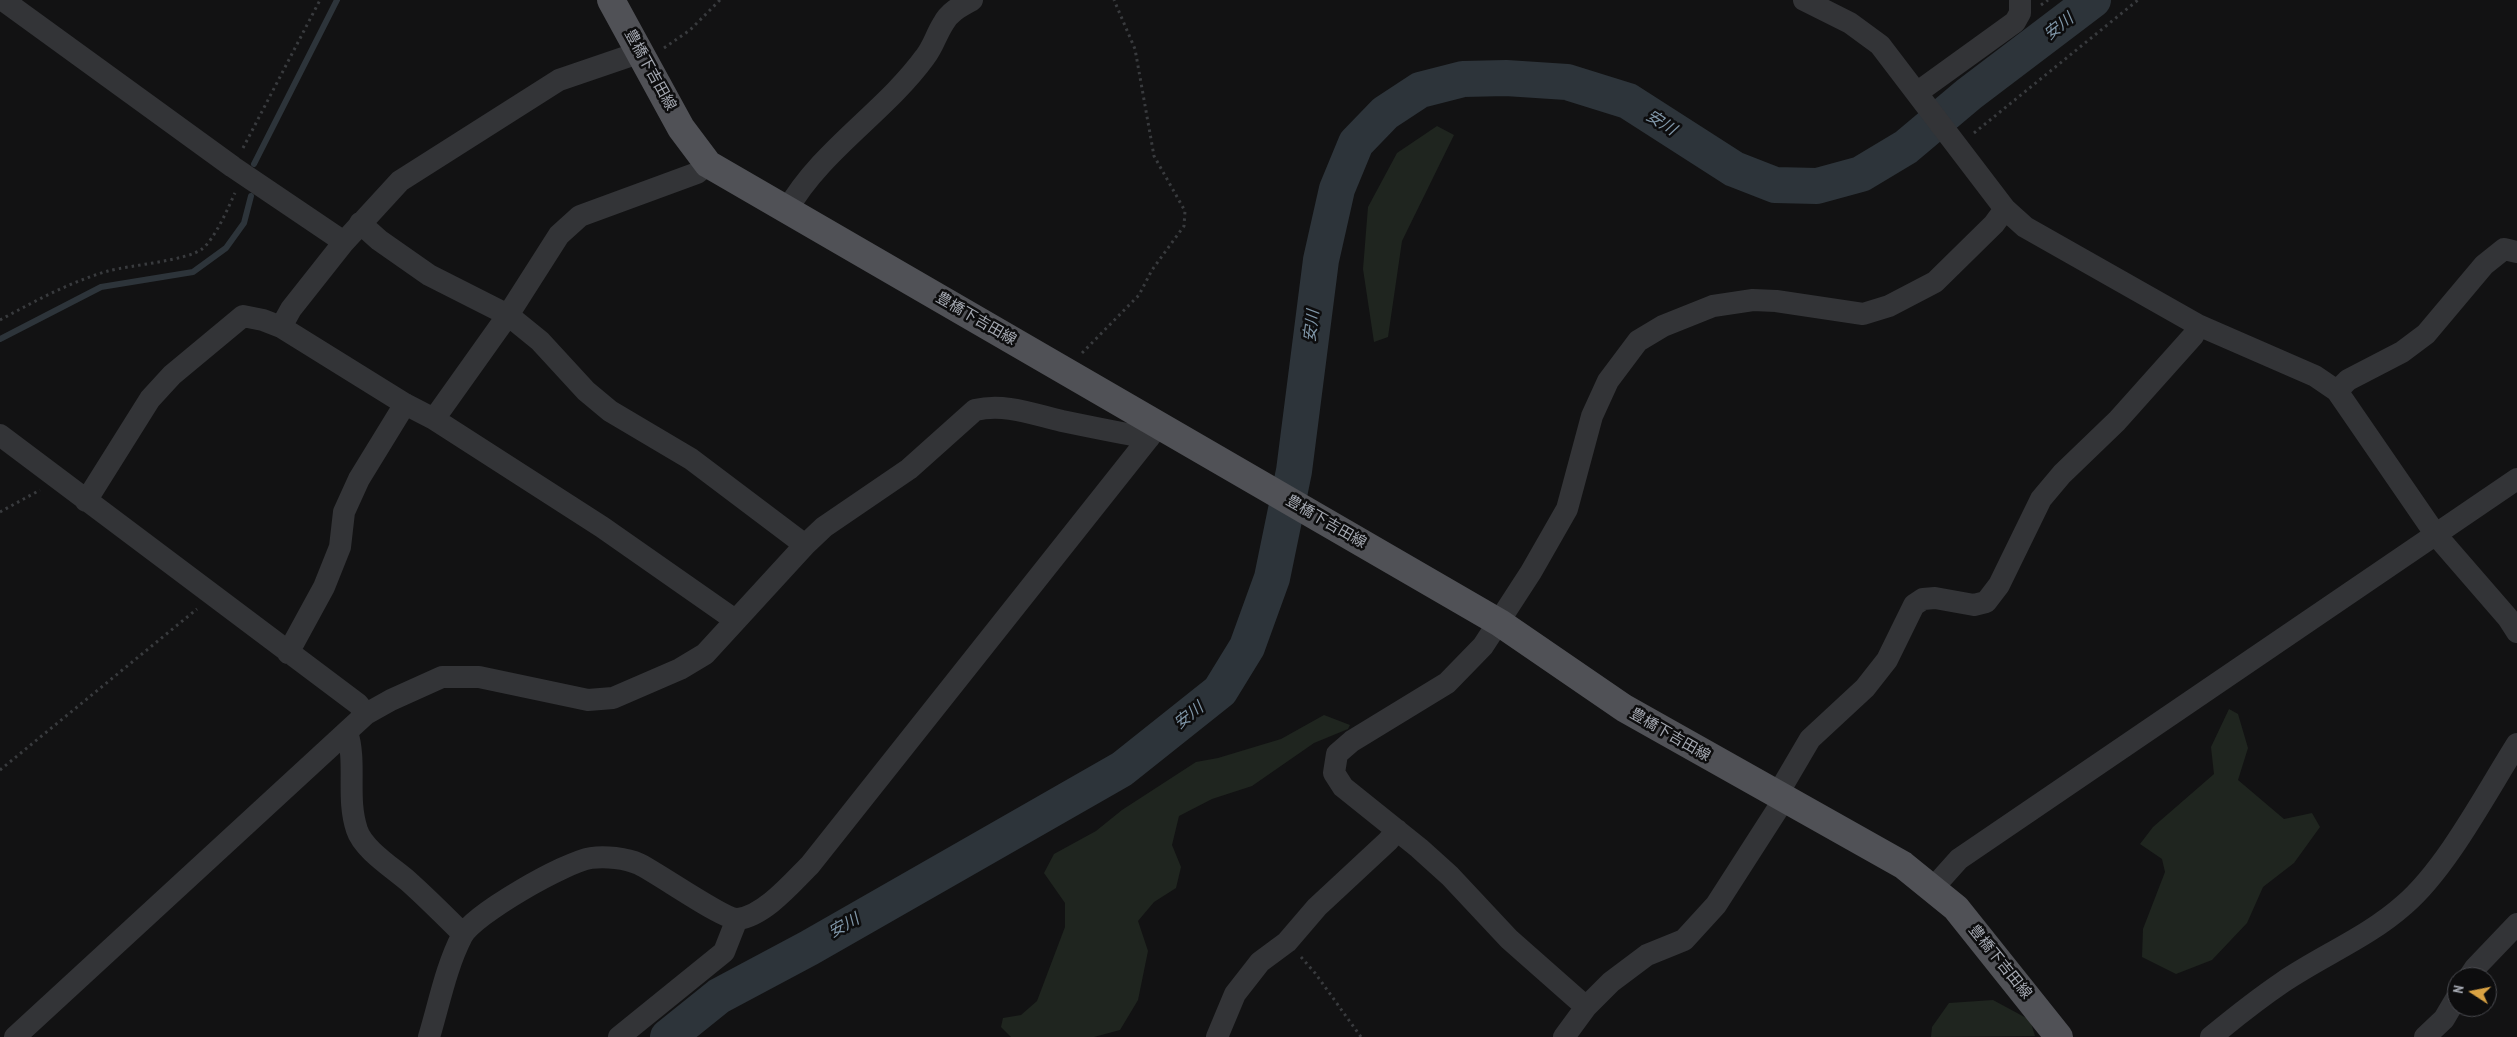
<!DOCTYPE html>
<html>
<head>
<meta charset="utf-8">
<style>
  body { margin:0 }
  #map { position:relative; width:2517px; height:1037px; overflow:hidden; background:#121213; font-family:"PT Sans Narrow",sans-serif }
  canvas { display:block }
  .north { position:absolute; left:2447px; top:967px; width:50px; height:50px; box-sizing:border-box; background:#0d0d0e; border:1px solid #4a4b50; border-radius:50%; rotate:281deg; font-size:14px; font-weight:700; line-height:20px; text-align:center; color:#a5a9b2 }
  .north::after { content:''; display:block; margin:auto; width:18px; height:22px; background:#d9a243; clip-path:polygon(50% 0,100% 100%,50% 72%,0 100%) }
</style>
</head>
<body>
<div id="map">
<canvas width="2517" height="1037"></canvas>
<div class="north">N</div>
</div>
<script>
const context = document.querySelector('canvas').getContext('2d');
context.lineJoin = 'round';
function paint(path, color) {
  context.fillStyle = color;
  context.fill(path, 'evenodd');
}
function strokePath(path, color, width, dash) {
  context.strokeStyle = color;
  context.lineWidth = width;
  context.lineCap = dash ? 'butt' : 'round';
  context.setLineDash(dash || []);
  context.stroke(path);
}
function write(font, color, halo, rows, align = 'center') {
  context.font = font + ' "PT Sans Narrow","Noto Sans JP",sans-serif';
  context.lineWidth = 5;
  context.setLineDash([]);
  context.textBaseline = 'middle';
  context.strokeStyle = halo;
  context.fillStyle = color;
  for (const [text, x, y, turn = 0] of rows) {
    context.save();
    context.translate(x, y);
    context.rotate((+turn || 0) * Math.PI / 180);
    context.textAlign = isNaN(turn) ? turn : align;
    if (halo) context.strokeText(text, 0, 0);
    context.fillText(text, 0, 0);
    context.restore();
  }
}
const green = new Path2D(`
  M1437,126L1454,135L1402,241L1388,337L1374,342L1363,269L1368,207L1397,153Z
  M2229,709L2238,714L2248,748L2238,780L2284,819L2312,813L2320,827L2294,863L2263,887L2247,923L2212,960L2176,974L2142,957L2143,929L2165,872L2162,859L2140,844L2153,827L2214,774L2211,747Z
  M1324,715L1350,725L1348,729L1314,743L1252,786L1212,799L1179,816L1172,845L1181,867L1176,888L1154,902L1138,921L1148,951L1138,1000L1120,1030L1094,1037H1011L1001,1027L1003,1018L1021,1015L1037,1001L1065,927V903L1044,873L1054,854L1096,831L1122,810L1196,762L1218,758L1281,739Z
  M1993,1000L2030,1020L2035,1036L1931,1037L1932,1027L1949,1003Z`);
const stream = new Path2D(`
  M254,164L337,0
  M0,339L101,287L193,272L226,248L244,223L251,196`);
const river = new Path2D(`
  M668,1037L719,996L809,948L1122,769L1220,691L1247,647L1272,578L1294,471L1321,260L1337,189L1356,143L1385,113L1420,90L1463,79L1506,78L1567,82L1628,101L1734,169L1775,185L1817,186L1861,174L1906,147L1969,94L2093,0`);
const path = new Path2D(`
  M2041,5L2048,0
  M664,48L690,30L720,0
  M1974,133L2138,0
  M243,148L320,0
  M0,320C35,301 70,282 108,271C130,265 186,261 202,249C215,239 228,208 235,193
  M1082,353L1139,295L1152,270L1184,226L1185,211L1154,156L1135,49L1114,0
  M0,512L40,490
  M0,770L197,609
  M1301,957L1315,973L1361,1037`);
const minor = new Path2D(`
  M3,0L233,167L344,242
  M1804,0L1850,23L1880,45L2005,209L2025,227L2198,325L2315,376L2337,391L2436,535L2508,618L2517,632
  M1918,92L2015,22L2020,13V0
  M787,210C821,150 885,112 925,57C933,47 936,35 943,24C949,12 961,6 972,0
  M360,223L379,240L429,275L508,315L540,341L586,391L610,411L691,459L805,545
  M281,327L291,309L344,242L400,181L559,80L641,52
  M2337,391L2348,380L2402,352L2426,334L2484,265L2504,249L2517,252
  M434,419L508,315L559,235L580,216L697,173L708,164
  M0,435L358,704L366,714
  M86,501L150,399L172,375L243,316L263,320L281,327L405,404L434,419L602,527L735,620
  M288,653L324,587L340,547L344,512L359,479L405,404
  M347,732C357,763 346,798 357,830C363,849 393,868 408,881C427,898 445,916 463,934
  M1933,888L1959,859L2517,479
  M2469,977L2475,968L2517,924
  M1586,1007L1509,939L1450,876L1419,848L1343,787L1334,773L1337,754L1352,741L1447,683L1483,646L1531,572L1567,509L1592,416L1608,381L1638,341L1663,326L1713,306L1753,300L1776,301L1863,314L1889,306L1935,282L1994,224L2005,209
  M15,1037L366,714L391,700L442,677H479L588,700L613,698L680,669L705,654L805,545L824,527L909,469L975,410C1005,403 1032,414 1062,421C1091,427 1120,433 1149,438
  M429,1037C439,1004 446,967 462,936C474,914 565,862 591,858C605,856 626,858 639,864C658,873 724,920 738,919C764,916 792,883 810,865L1156,429
  M619,1037L724,952L737,919
  M1217,1037L1235,994L1260,962L1287,942L1317,907L1388,841L1397,830
  M1564,1037L1586,1007L1611,982L1647,955L1684,940L1716,905L1779,807L1783,785L1810,739L1865,688L1887,660L1914,605L1923,599L1935,598L1974,605L1986,602L1999,585L2041,499L2062,474L2117,421L2193,336L2198,325
  M2211,1037C2234,1018 2258,999 2283,982C2323,955 2368,937 2404,905C2447,868 2486,793 2517,744
  M2425,1037L2444,1019L2457,997`);
const primary = new Path2D(`
  M611,0L681,128L708,164L1500,623L1624,708L1903,865L1956,908L2059,1037`);
const streetNames = [
  ["豊橋下吉田線",650,70,61],
  ["豊橋下吉田線",976,319,30],
  ["豊橋下吉田線",1326,522,30],
  ["豊橋下吉田線",1670,735,30],
  ["豊橋下吉田線",2000,962,51]
];
const waterNames = [
  ["安川",2059,27,-38],
  ["安川",1661,123,33],
  ["安川",1312,326,-83],
  ["安川",1189,716,-38],
  ["安川",844,926,-29]
];
paint(green, '#1f251f');
strokePath(stream, '#2d343a', 6);
strokePath(river, '#2d343a', 36);
strokePath(path, '#393b3e', 3, [2.5, 4]);
strokePath(minor, '#333437', 22);
strokePath(primary, '#505156', 28);
write('15px', '#a5a9b2', '#0d0d0e', streetNames);
write('italic 16px', '#8097a9', '#0d0d0e', waterNames);
</script>
</body>
</html>
